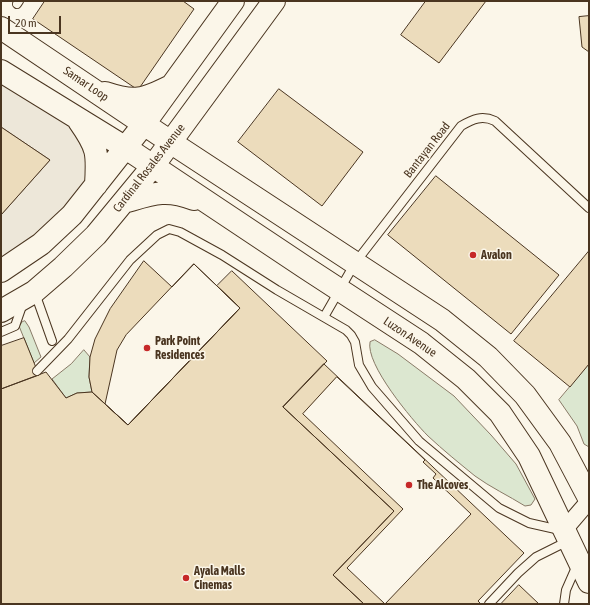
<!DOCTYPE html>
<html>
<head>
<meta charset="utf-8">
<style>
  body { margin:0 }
  #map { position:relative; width:590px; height:605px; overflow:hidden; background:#fbf6e9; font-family:"Asap Condensed",sans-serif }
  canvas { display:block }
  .frame { position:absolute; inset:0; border:2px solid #4a3520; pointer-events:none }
  .scale { position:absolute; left:8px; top:16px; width:53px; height:18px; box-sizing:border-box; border:2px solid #4a3520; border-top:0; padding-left:5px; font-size:12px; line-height:14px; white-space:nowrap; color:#4a3520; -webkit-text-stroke:3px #fbf6e9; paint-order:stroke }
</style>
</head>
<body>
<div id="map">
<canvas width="590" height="605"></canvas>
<div class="frame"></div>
<div class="scale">20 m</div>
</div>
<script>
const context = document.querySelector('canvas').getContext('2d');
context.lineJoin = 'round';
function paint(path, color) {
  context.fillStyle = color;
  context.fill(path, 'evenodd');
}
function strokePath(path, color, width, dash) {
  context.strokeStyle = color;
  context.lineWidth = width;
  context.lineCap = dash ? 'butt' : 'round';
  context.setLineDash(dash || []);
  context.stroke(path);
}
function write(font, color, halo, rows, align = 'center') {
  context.font = font + ' "Asap Condensed",sans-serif';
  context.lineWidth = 3;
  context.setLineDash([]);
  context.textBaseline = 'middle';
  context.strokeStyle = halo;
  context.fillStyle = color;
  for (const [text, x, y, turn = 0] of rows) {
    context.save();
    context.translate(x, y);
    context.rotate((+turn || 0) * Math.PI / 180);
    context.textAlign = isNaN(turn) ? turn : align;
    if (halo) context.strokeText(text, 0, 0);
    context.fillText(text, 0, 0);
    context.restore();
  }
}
const green = new Path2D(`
  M25,321L29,327L41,357L34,363L19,326L22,322Z
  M375,340L398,354L454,396L491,435L516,464L535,499L531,505L525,506C509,496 490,487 475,476C459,463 443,450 428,436C412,420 365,364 370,342Z
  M84,350L90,357L89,377L92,392L77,393L66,398L52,379L71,364Z
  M589,364V447L584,444L577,426L559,400Z`);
const parking = new Path2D(`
  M1,81L68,122L83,143L88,157L87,187L64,214L1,265V215L50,160L1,127Z`);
const building = new Path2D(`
  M45,1H183L194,9L138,90L33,19Z
  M426,1H486L439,63L401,35Z
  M589,16V52L582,47L579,17Z
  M279,89L363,152L322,206L238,142Z
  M1,127L50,160L1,215Z
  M436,176L559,275L511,334L388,235Z
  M589,251V364L570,387L514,341Z
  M144,261L172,287L194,264L240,308L128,425L92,392L89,377L90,357L95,339L110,309Z
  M194,264L240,308L128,425L105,404L117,350L126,335Z
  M232,271L327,361L283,407L394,511L333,575L364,604H1V389L46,372L66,398L77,393L92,392L128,425L240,308L217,286Z
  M24,338L39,375L1,389V346Z
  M324,364L524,553L478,601L481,604H364L333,575L394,511L283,407Z
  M337,377L425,460L423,462L436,474L433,478L471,514L385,604L347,568L403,509L303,414Z
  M519,585L539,604H501Z`);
const lane = new Path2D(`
  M17,4L19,1
  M35,293L52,341
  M324,317L355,263L461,126C473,119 482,115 495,121L589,208
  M1,332L15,326L23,303
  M37,371L68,339L130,260L157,235L169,229L180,232L222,255L277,290L346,330L351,335L355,342L359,365L372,387L419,441L499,508L529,523L560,530
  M489,604L518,573L536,557L568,541
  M564,604L566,590L577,565`);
const street = new Path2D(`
  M564,530L589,501`);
const secondary = new Path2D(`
  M1,28L181,149L442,320L488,357L525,395L560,443L589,498
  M1,71L126,148L306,268L421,343L466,379L500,413L529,456L589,582
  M105,93C135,103 143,100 171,86
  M79,121C98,148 98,153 96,185
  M124,202C152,194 165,188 194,199
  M1,271L41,244L72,215L144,124L233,1
  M1,311L34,292L63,267L96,235L153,166L274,1`);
const markers = [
  [473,255,4,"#c62828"],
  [147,348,4,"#c62828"],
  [409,485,4,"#c62828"],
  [186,578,4,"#c62828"]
];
const streetNames = [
  ["Samar Loop",86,84,34],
  ["Bantayan Road",427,150,-52],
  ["Cardinal Rosales Avenue",149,168,-52],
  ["Luzon Avenue",410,337,34]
];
const poiNames = [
  ["Avalon",481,255],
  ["Park Point",155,341],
  ["Residences",155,355],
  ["The Alcoves",417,485],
  ["Ayala Malls",194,571],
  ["Cinemas",194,585]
];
paint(green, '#dce7d0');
strokePath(green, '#887966', 1);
paint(parking, '#ede7d9');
strokePath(parking, '#887966', 1);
paint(building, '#ecdcbc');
strokePath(building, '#4a3520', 1);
strokePath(lane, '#4a3520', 10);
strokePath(street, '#4a3520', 18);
strokePath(secondary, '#4a3520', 24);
strokePath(lane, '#fbf6e9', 8);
strokePath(street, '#fbf6e9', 16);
strokePath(secondary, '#fbf6e9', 22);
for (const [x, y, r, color] of markers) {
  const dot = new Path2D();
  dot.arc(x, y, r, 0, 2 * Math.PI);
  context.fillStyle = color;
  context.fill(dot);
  strokePath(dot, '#fbf6e9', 1.5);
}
write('12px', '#4a3520', '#fbf6e9', streetNames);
write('bold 12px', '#4a3520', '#fbf6e9', poiNames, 'left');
</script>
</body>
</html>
